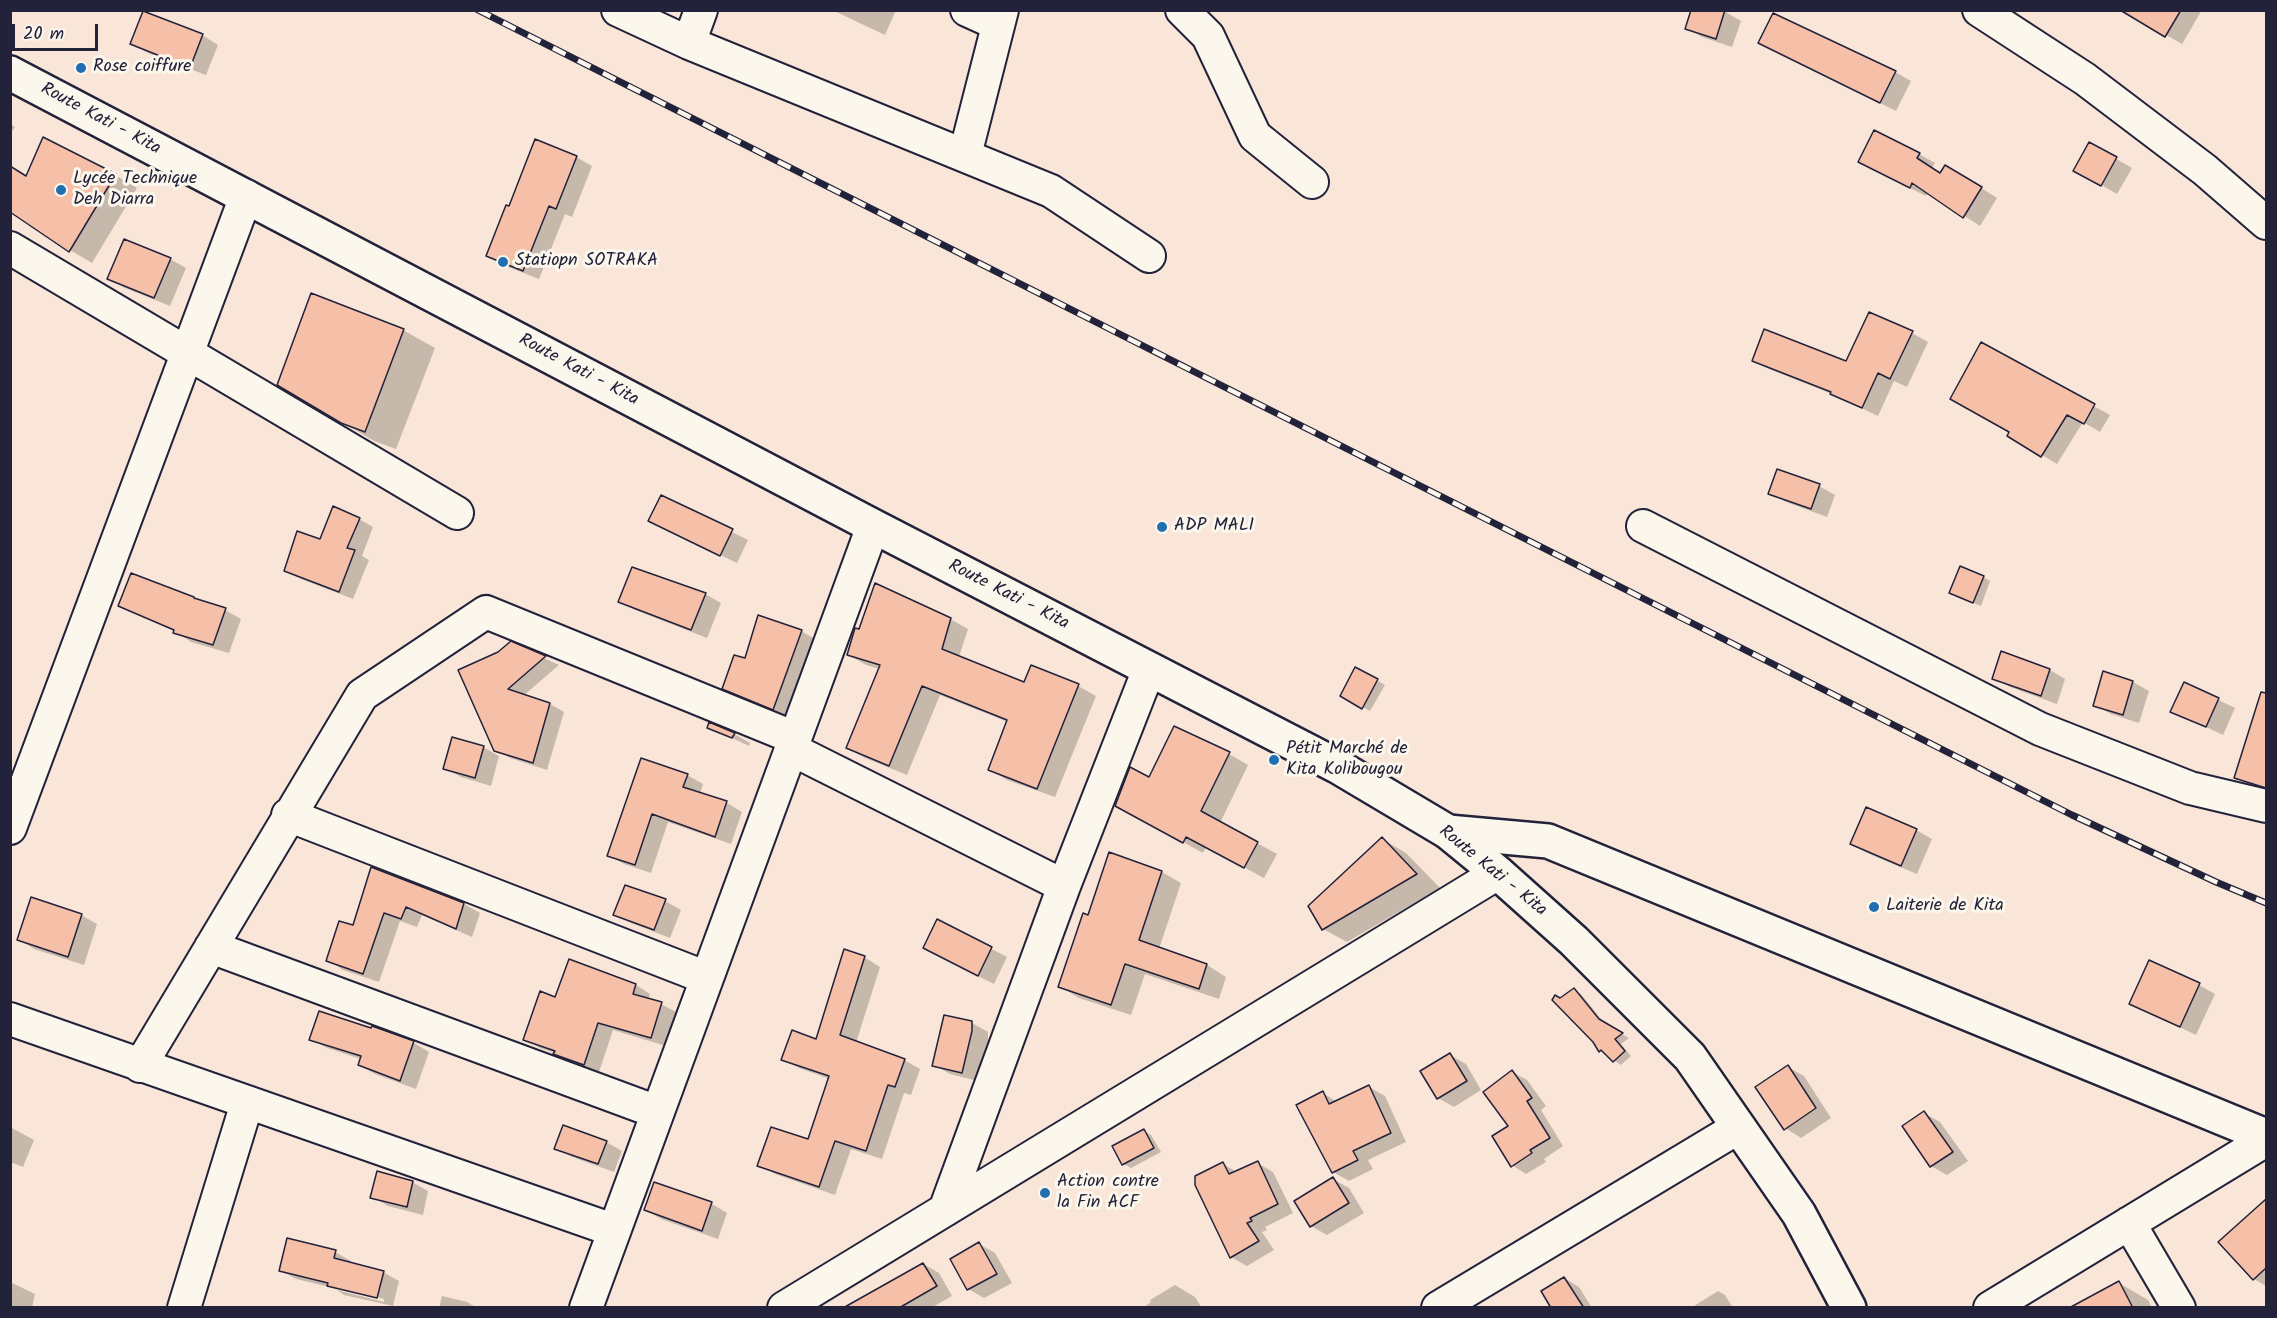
<!DOCTYPE html>
<html>
<head>
<meta charset="utf-8">
<style>
  body { margin:0 }
  #map { position:relative; width:2277px; height:1318px; overflow:hidden; background:#f9e6d8; font-family:Kalam,sans-serif }
  canvas { display:block }
  .frame { position:absolute; inset:0; border:12px solid #22223b; pointer-events:none }
  .scale { position:absolute; left:12px; top:24px; width:86px; height:27px; box-sizing:border-box; border:3px solid #22223b; border-top:0; padding-left:8px; font-size:18px; line-height:21px; white-space:nowrap; color:#22223b; -webkit-text-stroke:4px #fbf7ec; paint-order:stroke }
</style>
</head>
<body>
<div id="map">
<canvas width="2277" height="1318"></canvas>
<div class="frame"></div>
<div class="scale">20 m</div>
</div>
<script>
const context = document.querySelector('canvas').getContext('2d');
context.lineJoin = 'round';
function paint(path, color) {
  context.fillStyle = color;
  context.fill(path, 'evenodd');
}
function strokePath(path, color, width, dash) {
  context.strokeStyle = color;
  context.lineWidth = width;
  context.lineCap = dash ? 'butt' : 'round';
  context.setLineDash(dash || []);
  context.stroke(path);
}
function write(font, color, halo, rows, align = 'center') {
  context.font = font + ' Kalam,sans-serif';
  context.lineWidth = 6;
  context.setLineDash([]);
  context.textBaseline = 'middle';
  context.strokeStyle = halo;
  context.fillStyle = color;
  for (const [text, x, y, turn = 0] of rows) {
    context.save();
    context.translate(x, y);
    context.rotate((+turn || 0) * Math.PI / 180);
    context.textAlign = isNaN(turn) ? turn : align;
    if (halo) context.strokeText(text, 0, 0);
    context.fillText(text, 0, 0);
    context.restore();
  }
}
const shadow = new Path2D(`
  M832,10H896L885,35Z
  M1722,10L1741,21L1732,47L1702,37L1687,28Z
  M2123,10H2202L2182,44Z
  M202,35L218,45L206,75L148,53L132,44Z
  M1760,43L1895,72L1911,81L1896,111Z
  M10,124L15,127L10,134Z
  M2090,144L2132,168L2117,194L2075,170Z
  M1919,154L1935,163L1932,168L1941,174L1962,176L1997,198L1980,226L1928,192L1926,196L1876,171Z
  M576,157L592,166L572,217L565,214L539,279L503,265L488,255L510,208Z
  M115,175L137,188L92,263L70,250L27,177Z
  M170,259L186,268L170,306L125,288L109,278Z
  M403,330L435,348L396,449L374,441L278,384Z
  M1912,333L1928,342L1907,387L1894,381L1878,416L1832,394L1769,369L1754,360L1847,363Z
  M1981,344L2110,415L2100,432L2083,422L2057,464L2042,455L2011,432Z
  M1819,486L1835,495L1827,517L1786,502L1770,493Z
  M661,497L748,540L737,563L650,521Z
  M359,519L373,527L362,556L369,560L353,599L301,579L286,571L321,541Z
  M1983,577L1990,581L1981,606L1958,597Z
  M705,594L721,603L707,638L635,610L620,601Z
  M120,605L225,610L241,619L229,653L191,642L176,632Z
  M950,619L968,629L959,657L1025,684L1032,667L1078,686L1096,696L1055,797L1007,780L990,770L1008,722L940,695L907,775L865,758L847,748L880,669L866,665L849,655Z
  M801,631L817,640L789,717L739,697L724,688L746,660Z
  M511,643L559,665L523,696L550,704L564,712L547,770L510,758L495,750Z
  M2002,653L2050,670L2065,679L2057,704L2010,687L1994,678Z
  M1356,669L1385,685L1370,711L1342,696Z
  M2104,673L2133,682L2149,691L2139,723L2111,714L2095,705Z
  M2185,684L2235,708L2223,735L2172,711Z
  M2254,721L2266,725V791L2252,786L2236,777Z
  M709,727L734,734L750,743L749,746Z
  M483,747L499,756L491,786L461,777L445,768Z
  M1229,754L1248,765L1220,823L1277,854L1264,878L1206,847L1203,853L1136,816L1150,779Z
  M687,775L703,784L700,794L727,803L742,812L731,844L668,822L651,873L624,864L608,855Z
  M1916,830L1932,839L1917,874L1867,853L1852,844Z
  M1382,839L1406,853L1440,888L1347,942L1323,929Z
  M372,869L464,904L480,913L472,937L422,915L417,927L400,921L379,982L343,970L328,960L354,927Z
  M1162,872L1181,883L1159,949L1207,965L1226,977L1219,999L1145,974L1131,1015L1079,998L1059,986L1089,917Z
  M665,901L681,910L670,938L631,923L615,914Z
  M81,915L97,924L84,965L34,949L18,939Z
  M938,921L1007,957L994,984L940,957Z
  M864,957L880,967L856,1043L904,1060L920,1069L911,1095L904,1093L882,1159L851,1149L835,1195L775,1174L759,1165L808,1141L830,1079L799,1068L783,1059L817,1040Z
  M636,985L650,994L648,1000L661,1004L676,1012L666,1046L613,1030L599,1072L570,1062L555,1053L540,1048L525,1039L556,999Z
  M2199,985L2215,994L2196,1035L2131,1004Z
  M1574,990L1581,994L1606,1025L1629,1038L1621,1044L1631,1056L1621,1065L1600,1051L1560,1000Z
  M972,1023L988,1032V1041L978,1081L950,1074L934,1065Z
  M373,1028L414,1043L429,1052L416,1089L375,1074L359,1065L361,1059L327,1048L311,1039L372,1030Z
  M1450,1055L1466,1064L1481,1090L1454,1107L1438,1098Z
  M1788,1067L1804,1076L1831,1118L1801,1138L1785,1128Z
  M1512,1072L1527,1080L1546,1106L1541,1110L1563,1146L1544,1159L1546,1162L1526,1174L1512,1165L1510,1126Z
  M1369,1087L1385,1096L1406,1142L1368,1160L1373,1169L1349,1181L1333,1172L1323,1093L1337,1102Z
  M1924,1113L1940,1122L1968,1161L1947,1175L1931,1166Z
  M10,1127L34,1140L23,1167L10,1162Z
  M1143,1130L1151,1135L1161,1152L1131,1168L1124,1164Z
  M606,1142L622,1151L614,1172L572,1157L556,1148Z
  M1257,1163L1273,1172L1293,1213L1265,1227L1267,1230L1262,1232L1274,1250L1247,1266L1231,1257L1223,1164L1237,1172Z
  M1333,1179L1349,1188L1364,1213L1327,1235L1311,1226Z
  M412,1182L428,1191L423,1215L388,1206L372,1197Z
  M655,1184L712,1204L727,1213L718,1239L661,1219L646,1210Z
  M2260,1206L2266,1210V1286L2254,1279Z
  M979,1244L995,1253L1012,1283L984,1298L968,1289Z
  M335,1252L351,1261V1264L383,1272L399,1281L393,1306L344,1295L334,1288L296,1279L280,1270ZM333,1286L384,1299V1302L337,1290Z
  M923,1264L939,1273L952,1296L931,1308H865Z
  M1564,1278L1579,1287L1592,1308H1553Z
  M10,1282L35,1294L32,1308H10Z
  M2119,1283L2148,1300L2152,1308H2072Z
  M1175,1285L1195,1297L1202,1308H1143L1151,1302L1150,1300Z
  M1718,1291L1725,1295L1733,1308H1695L1694,1306Z
  M442,1296L467,1302L477,1308H439Z`);
const building = new Path2D(`
  M1691,10H1725L1716,39L1685,29Z
  M2120,10H2181L2165,37Z
  M143,11L203,34L190,68L130,44Z
  M1773,13L1896,71L1880,103L1758,43Z
  M1874,130L1920,153L1917,158L1940,173L1945,165L1982,187L1963,218L1912,183L1910,188L1858,162Z
  M43,137L116,174L69,252L10,212V166L26,176Z
  M535,139L577,156L556,209L549,206L523,271L486,256L506,205L509,206Z
  M2089,142L2117,157L2101,186L2073,171Z
  M124,239L171,258L154,298L107,279Z
  M311,293L404,329L365,432L341,423L277,385Z
  M1869,312L1913,331L1890,379L1878,373L1862,408L1830,394L1831,392L1752,361L1764,329L1846,361Z
  M1981,342L2095,404L2084,424L2067,415L2041,457L2007,436L2009,432L1950,399Z
  M1777,469L1820,484L1811,509L1768,494Z
  M661,495L733,529L720,556L648,521Z
  M333,506L360,518L347,548L355,550L339,592L284,571L297,531L320,539Z
  M1960,566L1984,576L1973,603L1949,593Z
  M632,567L706,593L691,630L618,602Z
  M131,573L194,597V598L226,608L213,645L173,633L174,630L118,606Z
  M875,583L951,618L942,649L1024,682L1031,665L1079,684L1037,789L988,770L1007,720L922,686L889,766L846,748L880,665L847,655L855,628L859,629Z
  M758,615L802,630L773,710L722,689L734,655L745,658Z
  M511,641L546,656L508,689L550,703L533,763L494,751L458,670L498,652Z
  M2001,651L2050,669L2041,696L1992,679Z
  M1355,667L1378,679L1362,709L1340,696Z
  M2103,671L2133,681L2123,715L2093,706Z
  M2184,682L2219,698L2206,727L2170,712Z
  M2261,692L2266,693V788L2234,778Z
  M709,722L735,733L732,738L707,728Z
  M1174,726L1230,752L1201,811L1258,842L1244,868L1186,837L1183,843L1115,806L1130,767L1149,777Z
  M452,737L484,746L475,778L443,769Z
  M641,758L688,774L683,787L727,801L715,837L652,814L635,865L607,856Z
  M1866,807L1917,829L1901,866L1850,844Z
  M1382,837L1417,874L1322,930L1308,906Z
  M1109,852L1162,871L1139,940L1207,964L1199,989L1125,964L1111,1005L1058,987L1083,913L1088,915Z
  M371,867L464,903L456,929L406,907L401,919L384,913L363,974L326,961L339,921L353,925Z
  M625,885L666,899L654,930L613,915Z
  M31,897L82,914L68,957L17,940Z
  M937,919L992,947L978,976L923,948Z
  M844,949L865,956L840,1035L905,1059L895,1087L888,1085L866,1151L835,1141L819,1187L757,1166L771,1127L808,1139L829,1076L781,1060L792,1030L816,1039Z
  M569,959L636,984L633,994L662,1002L651,1038L598,1023L584,1065L553,1054L555,1051L523,1040L540,991L555,997Z
  M2149,960L2200,983L2180,1027L2129,1004Z
  M1574,988L1599,1019L1623,1033L1615,1039L1625,1051L1613,1062L1601,1050L1599,1052L1593,1042L1552,1000L1555,995L1560,998Z
  M319,1011L371,1028L372,1026L414,1041L400,1081L358,1065L361,1056L309,1040Z
  M944,1015L972,1021V1031L962,1073L932,1066Z
  M1450,1053L1467,1081L1437,1099L1420,1071Z
  M1788,1065L1816,1108L1784,1130L1755,1087Z
  M1512,1070L1532,1098L1527,1101L1550,1138L1530,1150L1532,1153L1511,1167L1492,1136L1508,1126L1483,1092Z
  M1369,1085L1391,1133L1353,1151L1358,1160L1332,1173L1296,1105L1323,1091L1329,1104Z
  M1924,1111L1953,1152L1930,1167L1902,1126Z
  M563,1125L607,1141L598,1164L554,1149Z
  M1144,1129L1154,1148L1122,1165L1112,1146Z
  M1258,1161L1278,1204L1250,1218L1252,1221L1247,1223L1259,1241L1230,1258L1195,1185V1176L1223,1162L1229,1174Z
  M377,1171L413,1181L407,1207L370,1198Z
  M1333,1177L1349,1203L1310,1227L1294,1201Z
  M654,1182L712,1202L702,1231L644,1210Z
  M2266,1199V1268L2253,1280L2218,1242Z
  M287,1238L336,1250L334,1258L384,1271L377,1298L327,1286L328,1283L279,1271Z
  M979,1242L997,1274L967,1290L950,1259Z
  M923,1263L937,1286L899,1308H843Z
  M1564,1277L1584,1308H1551L1541,1291Z
  M2119,1281L2133,1308H2069Z`);
const street = new Path2D(`
  M618,10L689,43L701,10
  M967,10L998,24
  M1182,10L1208,36L1255,136L1312,182
  M1979,10L2085,79L2205,170L2266,223
  M689,43L1051,191L1149,256
  M965,155L1002,10
  M10,248L457,513
  M1643,526L2040,729L2190,788L2266,806
  M791,749L1064,886
  M288,815L707,978
  M10,828L246,196
  M211,947L657,1112
  M10,1019L613,1230
  M140,1066L362,695L486,612L795,738
  M945,1210L1064,886L1149,669
  M2129,1223L2179,1308
  M184,1308L247,1103
  M586,1308L873,526
  M784,1308L1498,873
  M1438,1308L1739,1127
  M1990,1308L2266,1140`);
const secondary = new Path2D(`
  M1448,832L1548,841L2266,1136`);
const primary = new Path2D(`
  M10,73L873,526L1337,766L1448,832L1498,873L1574,941L1690,1057L1799,1214L1849,1308`);
const rail = new Path2D(`
  M478,10L2072,815L2216,882L2266,903`);
const markers = [
  [81,68,6,"#1f6fb2"],
  [61,190,6,"#1f6fb2"],
  [503,262,6,"#1f6fb2"],
  [1162,527,6,"#1f6fb2"],
  [1274,760,6,"#1f6fb2"],
  [1874,907,6,"#1f6fb2"],
  [1045,1193,6,"#1f6fb2"]
];
const poiNames = [
  ["Rose coiffure",93,68],
  ["Lycée Technique",73,180],
  ["Deh Diarra",73,201],
  ["Statiopn SOTRAKA",515,262],
  ["ADP MALI",1174,527],
  ["Pétit Marché de",1286,750],
  ["Kita Kolibougou",1286,771],
  ["Laiterie de Kita",1886,907],
  ["Action contre",1057,1183],
  ["la Fin ACF",1057,1204]
];
const streetNames = [
  ["Route Kati - Kita",100,120,28],
  ["Route Kati - Kita",578,371,28],
  ["Route Kati - Kita",1008,596,27],
  ["Route Kati - Kita",1492,872,39]
];
paint(shadow, '#0003');
paint(building, '#f5bfa8');
strokePath(building, '#22223b', 1.5);
strokePath(street, '#22223b', 36);
strokePath(secondary, '#22223b', 38);
strokePath(primary, '#22223b', 38);
strokePath(street, '#fbf7ec', 32);
strokePath(secondary, '#fbf7ec', 33);
strokePath(primary, '#fbf7ec', 33);
strokePath(rail, '#22223b', 7);
strokePath(rail, '#fbf7ec', 4.5, [14]);
for (const [x, y, r, color] of markers) {
  const dot = new Path2D();
  dot.arc(x, y, r, 0, 2 * Math.PI);
  context.fillStyle = color;
  context.fill(dot);
  strokePath(dot, '#fbf7ec', 2);
}
write('18px', '#22223b', '#fbf7ec', poiNames, 'left');
write('18px', '#22223b', '#fbf7ec', streetNames);
</script>
</body>
</html>
